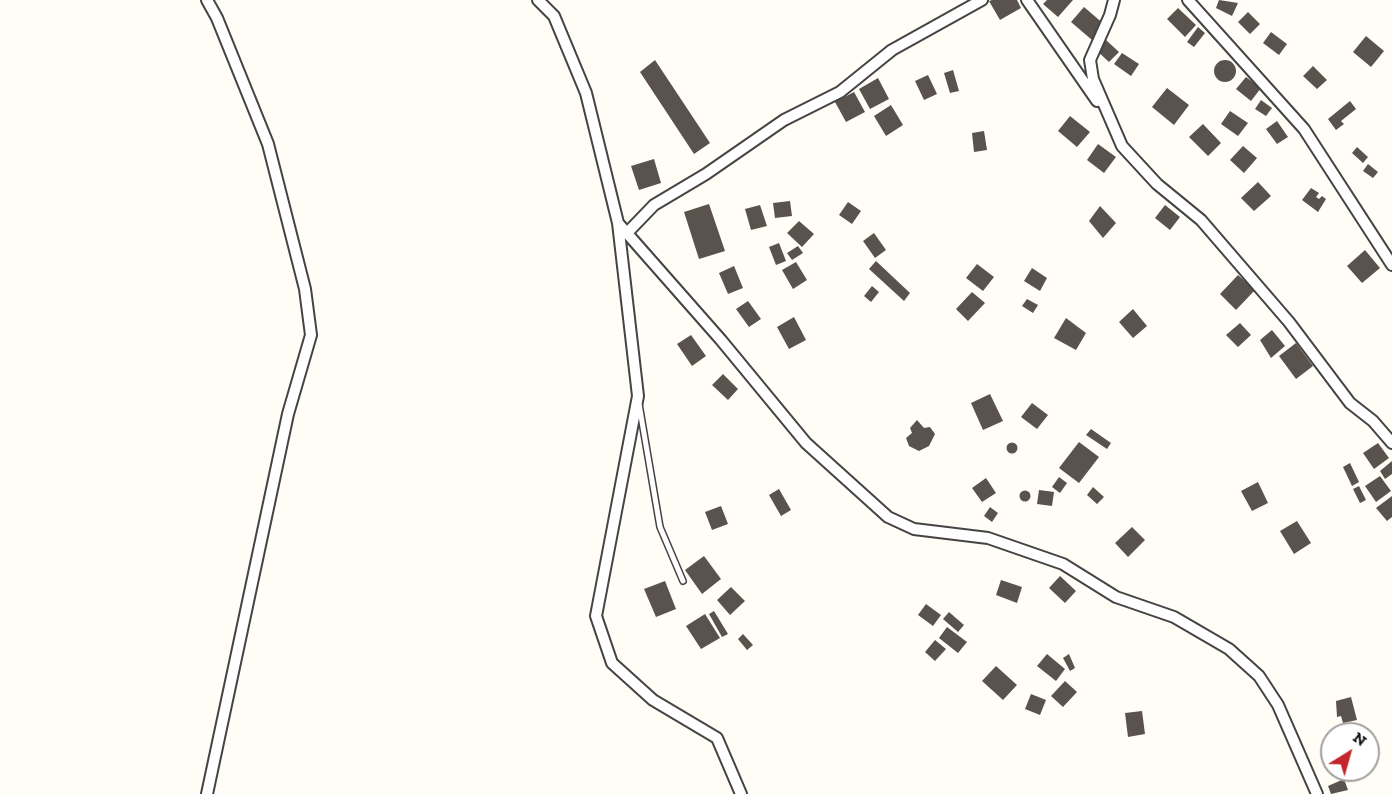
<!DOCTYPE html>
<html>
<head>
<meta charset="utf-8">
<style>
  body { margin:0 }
  #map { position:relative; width:1392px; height:794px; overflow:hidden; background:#fffdf5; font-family:"Zilla Slab",serif }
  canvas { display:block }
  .north { position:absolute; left:1320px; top:722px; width:60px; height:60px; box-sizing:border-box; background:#fff; border:2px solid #a0a0a0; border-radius:50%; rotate:37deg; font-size:16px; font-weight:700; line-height:24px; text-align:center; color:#111 }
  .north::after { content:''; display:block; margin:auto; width:21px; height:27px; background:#c4262e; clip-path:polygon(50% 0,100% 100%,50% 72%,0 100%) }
</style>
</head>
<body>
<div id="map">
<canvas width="1392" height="794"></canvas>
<div class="north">N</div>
</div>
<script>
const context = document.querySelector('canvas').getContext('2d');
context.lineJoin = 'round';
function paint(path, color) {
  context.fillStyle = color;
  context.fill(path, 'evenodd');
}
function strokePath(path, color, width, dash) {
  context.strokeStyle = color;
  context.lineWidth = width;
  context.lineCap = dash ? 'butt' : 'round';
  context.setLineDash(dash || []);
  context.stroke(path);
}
const building = new Path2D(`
  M992,0H1017L1021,8L1000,20L989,1Z
  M1047,0H1073L1058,17L1043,4Z
  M1219,0L1238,3L1232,16L1216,8Z
  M1084,7L1105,25L1092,40L1071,22Z
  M1178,8L1196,25L1185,37L1167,19Z
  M1248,12L1260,24L1250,34L1238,22Z
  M1198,27L1205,33L1194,47L1187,42Z
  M1271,32L1287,44L1279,55L1263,43Z
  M1366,36L1384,51L1371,67L1353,52Z
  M1106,40L1119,52L1109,62L1096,50Z
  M1122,53L1139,64L1131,76L1114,64Z
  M655,60L710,143L694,154L640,72Z
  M1214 71a11 11 0 1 1 22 0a11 11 0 1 1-22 0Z
  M1313,66L1327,80L1317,89L1303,76Z
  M953,70L959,91L950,93L944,73Z
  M928,75L937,94L924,100L915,81Z
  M1246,77L1261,88L1251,101L1236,89Z
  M878,78L889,99L870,109L859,89Z
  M1167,88L1189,105L1174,125L1152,107Z
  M854,92L865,112L846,122L835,102Z
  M1261,100L1272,108L1266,116L1255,109Z
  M1350,101L1356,109L1341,121L1344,124L1336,130L1328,119Z
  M891,105L903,125L886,136L874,116Z
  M1230,111L1248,123L1238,136L1221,124Z
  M1070,116L1090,132L1077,147L1058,131Z
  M1277,121L1288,137L1277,144L1266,129Z
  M1203,124L1221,143L1208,156L1189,137Z
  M984,131L987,150L974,152L972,133Z
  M1098,144L1116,157L1104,173L1087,160Z
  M1243,146L1257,158L1244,173L1230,160Z
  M1357,147L1368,157L1363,163L1352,153Z
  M654,159L661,183L639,190L631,166Z
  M1368,164L1378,172L1373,178L1363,171Z
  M1258,182L1271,196L1254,211L1241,198Z
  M1311,188L1319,193L1316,197L1319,199L1322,196L1326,199L1318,212L1302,200Z
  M790,201L792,216L775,218L773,203Z
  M848,202L861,211L852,224L839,215Z
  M709,204L725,251L699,259L684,212Z
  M760,205L767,226L751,230L745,209Z
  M1165,205L1180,217L1170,230L1155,218Z
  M1100,206L1116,223L1103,238L1089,221Z
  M799,221L814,234L802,247L787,233Z
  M874,233L886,250L875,258L863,241Z
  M779,243L786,261L776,265L769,247Z
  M798,246L803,253L792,260L787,253Z
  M1365,250L1380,268L1362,283L1347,266Z
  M876,261L910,293L904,301L869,269Z
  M796,262L807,280L793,289L782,270Z
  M977,264L994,277L983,291L966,278Z
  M734,266L743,288L728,294L719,273Z
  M1032,268L1047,278L1040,291L1024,281Z
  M1238,275L1255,290L1236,310L1220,294Z
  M872,286L879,292L871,302L864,296Z
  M972,292L985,303L968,321L956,309Z
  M1027,299L1038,305L1033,313L1022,306Z
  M748,301L761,319L749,327L736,309Z
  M1133,309L1147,326L1133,338L1119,322Z
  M794,317L806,340L789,349L777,327Z
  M1066,318L1086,333L1076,350L1054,338Z
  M1240,323L1251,335L1238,347L1226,335Z
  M1272,330L1285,346L1271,358L1260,340Z
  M691,335L706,356L692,366L677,344Z
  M1296,343L1313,366L1296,379L1279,356Z
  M723,374L738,389L728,400L712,385Z
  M990,394L1003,421L983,430L971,403Z
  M1032,403L1048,415L1037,429L1021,417Z
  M917,420L924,428L930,427L935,434L929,446L919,451L909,446L906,438L912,433L910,428Z
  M1091,429L1111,443L1107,449L1086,435Z
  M1079,442L1099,457L1079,483L1059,468Z
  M1006.5 448a5.5 5.5 0 1 1 11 0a5.5 5.5 0 1 1-11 0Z
  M1378,443L1389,458L1374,469L1363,453Z
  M1392,461V474L1385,479L1380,471Z
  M1350,463L1359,482L1352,486L1343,467Z
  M1380,476L1391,491L1376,502L1365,486Z
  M1059,477L1067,483L1060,493L1052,487Z
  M986,478L996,493L982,502L972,488Z
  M1258,482L1268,503L1252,511L1241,491Z
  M1359,486L1366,500L1360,503L1353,489Z
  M1093,487L1104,497L1097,504L1087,495Z
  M779,489L791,510L781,516L769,495Z
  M1039,490L1054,492L1052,506L1037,504Z
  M1019.5 496a5.5 5.5 0 1 1 11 0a5.5 5.5 0 1 1-11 0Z
  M1392,496V517L1387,521L1376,508Z
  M721,506L728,524L712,530L705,512Z
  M990,507L998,513L992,522L984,516Z
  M1297,521L1311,543L1294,554L1280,531Z
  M1132,527L1145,540L1128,557L1115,543Z
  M704,556L721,579L702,594L685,570Z
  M1060,576L1076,591L1065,603L1049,588Z
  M1001,580L1022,587L1017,603L996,595Z
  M665,581L676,609L656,617L644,589Z
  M731,587L745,601L730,615L717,600Z
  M926,604L941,615L933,626L918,615Z
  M714,611L728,634L722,637L709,614Z
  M949,612L964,625L958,632L943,619Z
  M705,614L720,638L701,649L686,626Z
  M947,627L967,642L958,653L939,638Z
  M743,634L753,645L747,650L738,639Z
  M935,640L946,649L935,661L925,652Z
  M1047,654L1065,669L1056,681L1037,666Z
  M1069,654L1075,668L1070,671L1063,658Z
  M996,666L1017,685L1003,700L982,681Z
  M1065,681L1077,692L1063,707L1051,696Z
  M1031,694L1046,700L1040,715L1025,709Z
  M1351,697L1357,720L1343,723L1341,716L1337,717L1336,701Z
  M1142,711L1145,734L1128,737L1125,713Z
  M1344,779L1348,790L1331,794L1328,786Z`);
const lane = new Path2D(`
  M639,404L660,527L683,581`);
const street = new Path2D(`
  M538,0L554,16L586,93L618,223L638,396L596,616L612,663L653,700L717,738L741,794
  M1027,0L1097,101
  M1114,0L1110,15L1090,60L1093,79L1122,146L1157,184L1201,220L1289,322L1350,403L1373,421L1392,443
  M1188,0L1304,129L1392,265
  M618,223L721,340L806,443L888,517L914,529L988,538L1063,564L1116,597L1174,617L1229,649L1259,676L1278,705L1317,794
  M627,233L654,205L706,174L784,120L840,92L892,50L982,0
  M207,794L288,414L311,335L305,289L268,144L217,18L207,0`);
paint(building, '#5a524d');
strokePath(lane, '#444', 8);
strokePath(street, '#444', 14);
strokePath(lane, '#fff', 5);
strokePath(street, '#fff', 10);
</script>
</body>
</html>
